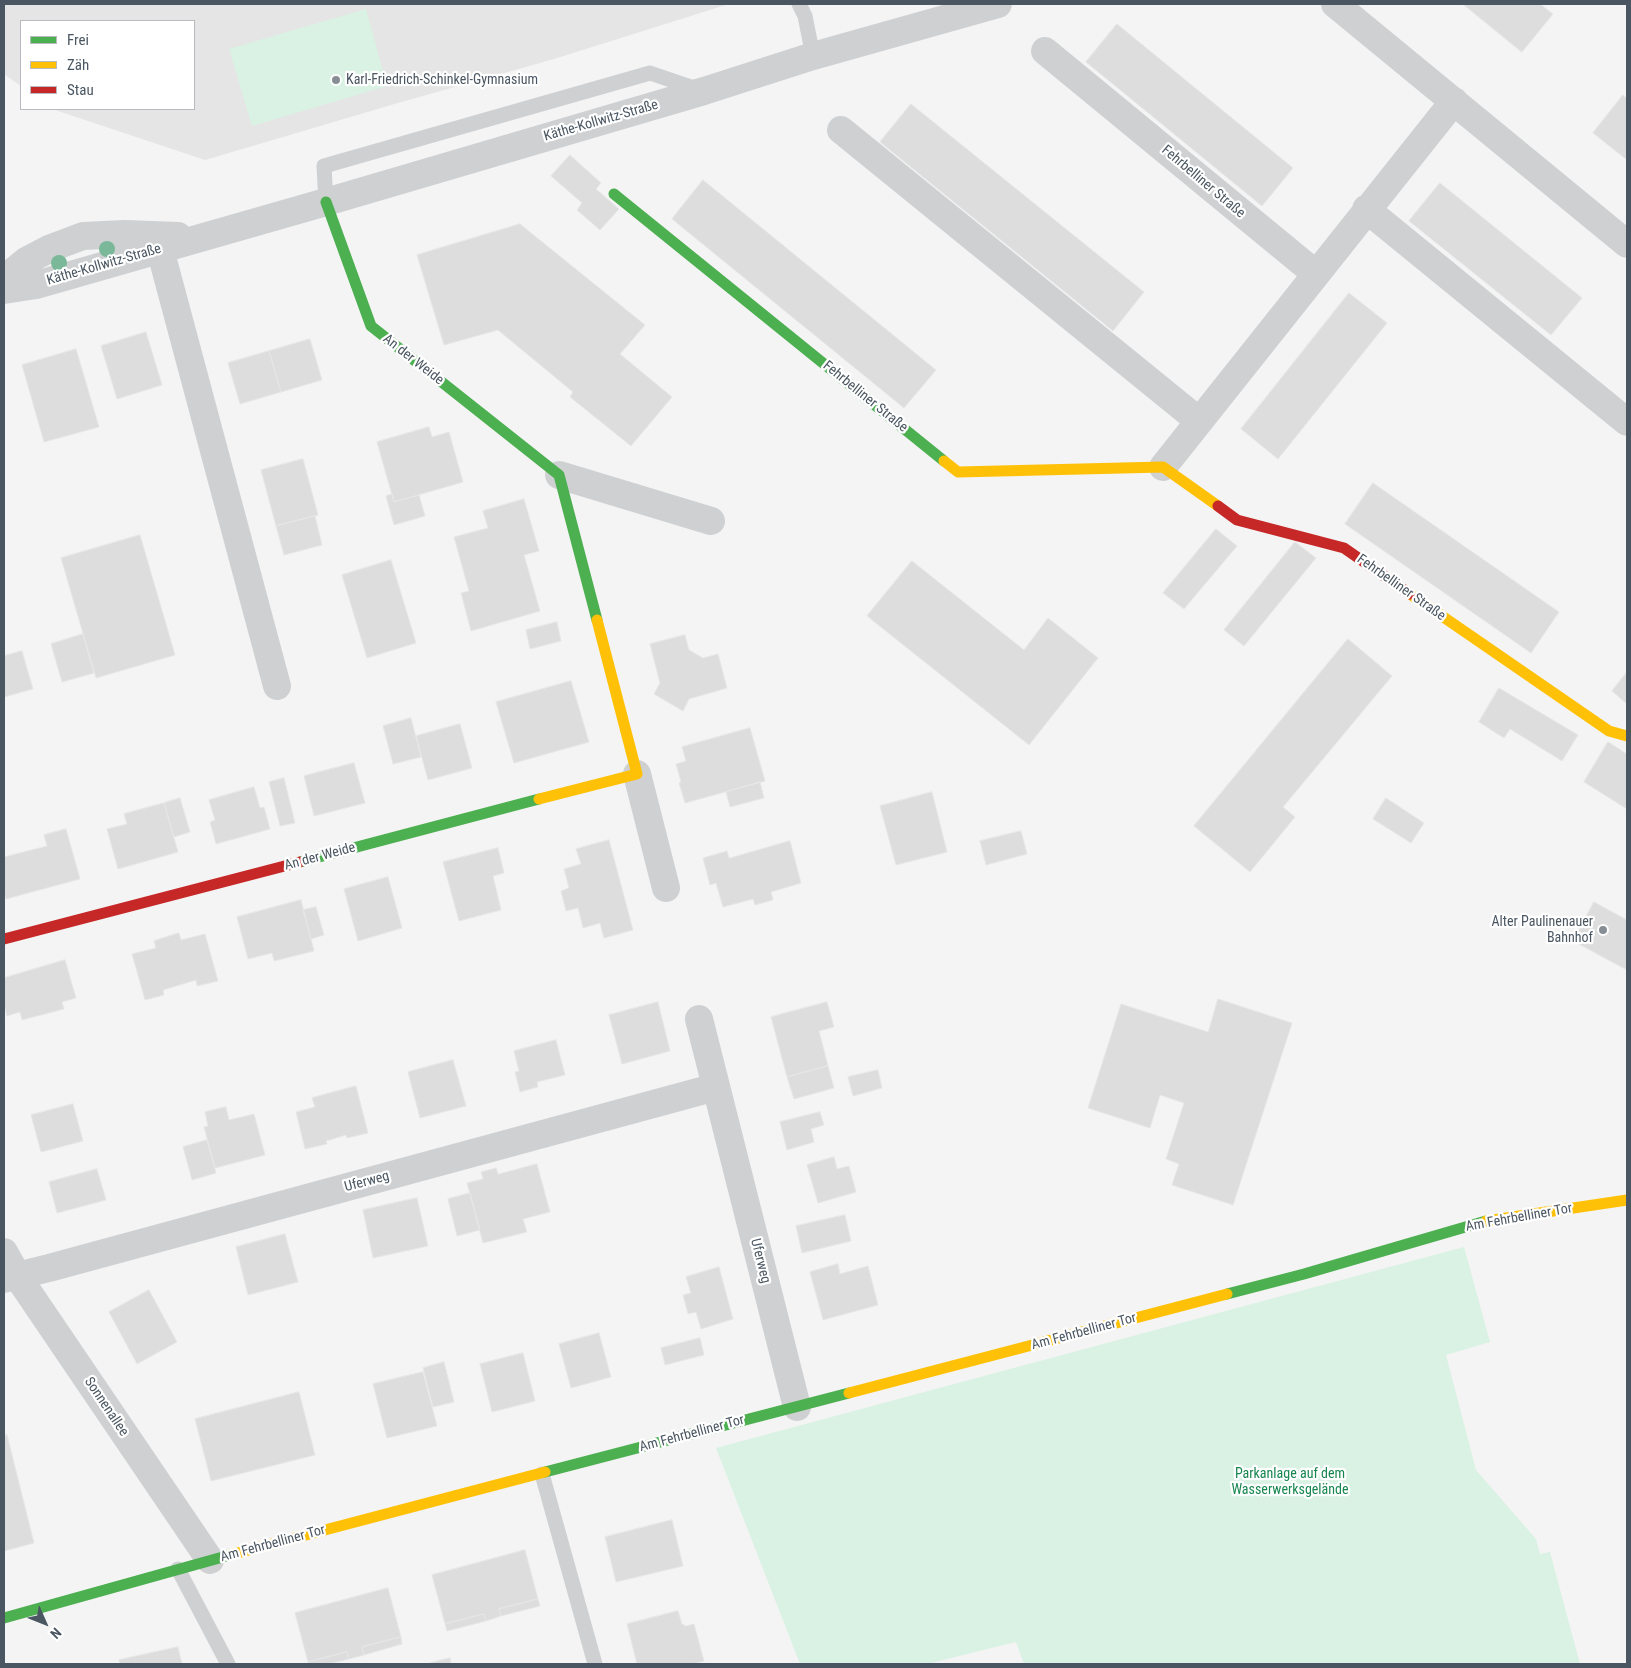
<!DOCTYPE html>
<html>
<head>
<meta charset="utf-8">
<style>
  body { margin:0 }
  #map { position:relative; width:1631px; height:1668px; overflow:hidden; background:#f4f4f4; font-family:"Roboto Condensed",sans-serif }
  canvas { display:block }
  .frame { position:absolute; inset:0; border:5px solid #4a5661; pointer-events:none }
  .legend { position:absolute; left:20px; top:20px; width:175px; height:90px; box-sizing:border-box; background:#fff; border:1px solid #b7bbc0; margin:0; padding:6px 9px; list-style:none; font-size:15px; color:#4a5661 }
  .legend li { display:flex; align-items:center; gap:10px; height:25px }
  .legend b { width:25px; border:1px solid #b7bbc0 }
  .north { position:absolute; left:20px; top:1598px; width:50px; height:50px; -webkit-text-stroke:4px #fff; paint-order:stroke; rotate:134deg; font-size:14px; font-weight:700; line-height:20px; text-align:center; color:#4a5661 }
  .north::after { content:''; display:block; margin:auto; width:18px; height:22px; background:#4a5661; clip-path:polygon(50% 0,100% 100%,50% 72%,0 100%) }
</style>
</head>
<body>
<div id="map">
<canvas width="1631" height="1668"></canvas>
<div class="frame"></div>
<ul class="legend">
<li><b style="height:6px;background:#4caf50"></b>Frei</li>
<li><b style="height:6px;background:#ffc107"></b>Zäh</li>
<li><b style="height:6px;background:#c62828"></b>Stau</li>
</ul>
<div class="north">N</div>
</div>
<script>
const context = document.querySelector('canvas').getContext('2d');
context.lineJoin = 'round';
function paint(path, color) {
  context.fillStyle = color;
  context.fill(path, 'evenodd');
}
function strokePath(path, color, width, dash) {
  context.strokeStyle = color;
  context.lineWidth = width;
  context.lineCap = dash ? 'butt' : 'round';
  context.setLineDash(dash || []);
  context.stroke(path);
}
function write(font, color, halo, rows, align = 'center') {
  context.font = font + ' "Roboto Condensed",sans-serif';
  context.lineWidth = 4.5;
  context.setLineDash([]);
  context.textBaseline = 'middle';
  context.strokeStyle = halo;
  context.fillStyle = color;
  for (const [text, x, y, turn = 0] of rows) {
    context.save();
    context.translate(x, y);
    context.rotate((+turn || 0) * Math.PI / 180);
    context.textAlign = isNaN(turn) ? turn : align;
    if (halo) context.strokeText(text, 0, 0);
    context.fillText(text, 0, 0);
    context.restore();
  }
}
const education = new Path2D(`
  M4,4H729L554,59L398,103L205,160L52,109H194V21H21V86L4,74Z`);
const green = new Path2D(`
  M366,9L387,86L252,126L229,49Z
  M1464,1247L1490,1342L1446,1355L1476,1470L1536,1539L1540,1554L1550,1552L1580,1664H1024L1016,1642L927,1664H800L716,1448Z`);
const building = new Path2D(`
  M1463,4H1540L1553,14L1522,52Z
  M1117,24L1293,168L1262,206L1086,62Z
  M1623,95L1627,99V160L1593,133Z
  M911,104L1144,292L1113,331L880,142Z
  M570,155L601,183L596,189L619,209L600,230L577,210L582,203L551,176Z
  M703,180L936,370L904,408L672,219Z
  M1440,183L1582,298L1551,335L1409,221Z
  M520,224L645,325L620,354L672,397L631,446L570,397L573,392L498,330L444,345L417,255Z
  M1349,293L1387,323L1278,459L1241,429Z
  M146,332L162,385L117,399L101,346Z
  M310,339L322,380L281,392L269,351Z
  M76,349L99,427L44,442L22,365Z
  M269,351L281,392L240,404L228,363Z
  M429,427L432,437L449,432L463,482L394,502L377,442Z
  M303,459L318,515L276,526L261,470Z
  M1373,483L1559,612L1531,653L1345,524Z
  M392,494L394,502L419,495L425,516L394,525L386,496Z
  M524,499L539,551L524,555L540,611L471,631L461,593L469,591L454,537L488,528L483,511Z
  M315,516L322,545L284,555L276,526Z
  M1216,529L1237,546L1184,609L1163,593Z
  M140,535L175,655L96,678L61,558Z
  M1295,542L1316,558L1244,646L1224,630Z
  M391,560L416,643L367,658L342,575Z
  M912,561L1024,650L1048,618L1098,658L1029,745L867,616Z
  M557,622L561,641L530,649L526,630Z
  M83,634L94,673L62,682L51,644Z
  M685,635L689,650L703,658L718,654L727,688L689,699L683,711L654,694L660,683L650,644Z
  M1348,639L1392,676L1283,807L1295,817L1250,872L1194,826Z
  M22,651L33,689L4,697V656Z
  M1627,672V704L1612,691Z
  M571,681L589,742L514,763L496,702Z
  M1499,688L1578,735L1562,761L1510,729L1504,738L1479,722Z
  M411,718L421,757L393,764L383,726Z
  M460,724L472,768L428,780L416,736Z
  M750,728L765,781L685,803L679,783L681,782L676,764L686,761L682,747Z
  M1608,742L1627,754V809L1584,782Z
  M354,763L365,803L314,816L304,776Z
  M284,778L295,823L280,826L269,782Z
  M760,782L764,798L730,807L726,792Z
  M254,787L260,808L264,807L270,829L216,844L210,822L215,820L209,800Z
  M932,792L947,852L896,865L880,806Z
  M180,798L190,832L174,837L164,803Z
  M1386,798L1424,823L1411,843L1373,819Z
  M164,803L178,852L118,869L107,829L127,824L124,814Z
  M66,829L80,879L6,899L4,892V857L47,846L44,835Z
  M1021,831L1027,854L986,865L980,841Z
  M609,840L633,930L604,938L600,923L583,928L578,908L566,911L561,891L569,888L564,869L581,864L576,849Z
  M790,841L801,883L771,892L773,900L755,905L753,899L723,907L716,883L710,885L703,858L727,851L729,858Z
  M498,848L504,873L493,876L501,910L459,921L443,862Z
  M388,877L402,928L358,941L344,889Z
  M301,900L314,951L274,961L272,953L248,959L237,917Z
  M1594,902L1627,920V970L1573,941Z
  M316,907L324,935L311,939L303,910Z
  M179,933L181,940L205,934L218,981L197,986L196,980L163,990L164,995L145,1000L132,954L156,948L154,941Z
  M65,960L76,998L62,1002L64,1009L22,1020L20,1012L7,1016L4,1004V978Z
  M1218,999L1292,1023L1233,1205L1172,1185L1179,1164L1166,1159L1184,1103L1160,1095L1150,1128L1088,1108L1121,1004L1208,1032Z
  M658,1002L670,1051L622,1064L609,1015Z
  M827,1002L834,1027L819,1031L828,1066L787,1077L771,1017Z
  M556,1040L565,1075L537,1082L538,1087L520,1092L515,1072L519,1071L514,1051Z
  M453,1060L466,1106L420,1118L408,1072Z
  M828,1066L834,1088L794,1099L787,1077Z
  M878,1070L882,1088L853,1096L848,1077Z
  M356,1086L368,1133L347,1138L346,1135L326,1141L327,1144L305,1149L296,1112L315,1107L312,1098Z
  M73,1104L83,1141L41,1152L31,1115Z
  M226,1107L229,1120L254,1114L265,1155L215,1168L204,1127L208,1126L205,1112Z
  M820,1112L824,1125L811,1129L814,1142L787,1150L780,1122Z
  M207,1140L216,1173L192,1180L183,1147Z
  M834,1157L837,1169L849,1166L856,1192L818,1203L807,1165Z
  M537,1164L550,1212L523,1219L527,1232L483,1243L467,1183L483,1179L481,1172L496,1168L498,1174Z
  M97,1169L106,1200L57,1213L49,1182Z
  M470,1193L480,1230L457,1236L448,1199Z
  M417,1198L428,1246L373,1258L363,1210Z
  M845,1215L851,1241L802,1253L796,1226Z
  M285,1234L298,1282L248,1295L236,1247Z
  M838,1264L840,1274L868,1266L878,1305L823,1320L810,1272Z
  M719,1267L733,1319L701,1329L696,1312L688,1314L683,1295L691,1293L686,1277Z
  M149,1290L177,1342L137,1364L109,1312Z
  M599,1333L611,1377L571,1388L559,1344Z
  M700,1338L704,1355L665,1365L661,1348Z
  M523,1353L535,1401L492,1412L480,1364Z
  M444,1362L454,1402L433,1407L423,1368Z
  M423,1372L437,1426L387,1438L373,1384Z
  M299,1392L315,1455L211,1481L195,1419Z
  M7,1435L34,1543L4,1551V1436Z
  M672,1520L683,1566L616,1582L605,1537Z
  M525,1550L538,1599L499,1609L501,1616L486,1621L484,1614L445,1624L432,1575Z
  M388,1588L401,1637L362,1647L364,1655L349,1659L347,1652L308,1662L295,1613Z
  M538,1599L540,1606L501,1616L499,1609Z
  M678,1611L682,1624L686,1626L694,1624L704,1661L693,1664H637L627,1624Z
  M484,1614L486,1621L447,1631L445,1624Z
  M401,1637L402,1644L364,1655L362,1647Z
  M178,1647L182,1664H120L119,1660Z
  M347,1652L349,1659L328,1664H308V1662Z
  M450,1658L451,1664H426Z`);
const lane = new Path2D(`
  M799,4L805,16L813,56
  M326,202L324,166L650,73L700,90
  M542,1474L595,1664
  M178,1569L228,1664`);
const street = new Path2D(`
  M1335,4L1627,244
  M1045,51L1316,274
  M841,130L1199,421
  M1366,209L1627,422
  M160,249L277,686
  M4,279L26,261L51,248L83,236L125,234L178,236
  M4,290L36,285L326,202L704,91L813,56L998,4
  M1163,467L1454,101
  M559,475L711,521
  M637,774L666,888
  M699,1019L797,1407
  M4,1252L18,1277L210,1560
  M4,1279L49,1268L716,1087`);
const fast = new Path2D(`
  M614,194L944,461
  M326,202L371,326L559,475L597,620
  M300,862L539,799
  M1227,1294L1304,1274L1486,1221
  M545,1472L849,1393
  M4,1618L230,1555`);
const slow = new Path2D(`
  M944,461L958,472L1163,467L1218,506
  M1410,594L1609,731L1627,736
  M539,799L637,774L597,620
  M1486,1221L1627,1200
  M849,1393L1227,1294
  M230,1555L545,1472`);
const jam = new Path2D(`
  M1218,506L1237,520L1344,548L1410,594
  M4,939L300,862`);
const trees = [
  [107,249],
  [59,263]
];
const markers = [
  [336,80,5,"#868d94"],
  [1603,930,5,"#868d94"]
];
const poiNames = [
  ["Karl-Friedrich-Schinkel-Gymnasium",346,80],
  ["Alter Paulinenauer",1593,922,"right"],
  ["Bahnhof",1593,938,"right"]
];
const streetNames = [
  ["Käthe-Kollwitz-Straße",601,121,-16],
  ["Fehrbelliner Straße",1203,182,40],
  ["Käthe-Kollwitz-Straße",104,265,-16],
  ["An der Weide",413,360,38],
  ["Fehrbelliner Straße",865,397,39],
  ["Fehrbelliner Straße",1401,588,35],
  ["An der Weide",320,857,-15],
  ["Uferweg",367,1182,-15],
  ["Am Fehrbelliner Tor",1519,1218,-10],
  ["Uferweg",760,1261,76],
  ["Am Fehrbelliner Tor",1084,1332,-15],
  ["Sonnenallee",106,1407,56],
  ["Am Fehrbelliner Tor",692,1434,-15],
  ["Am Fehrbelliner Tor",273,1544,-15]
];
const parkNames = [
  ["Parkanlage auf dem",1290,1474],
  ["Wasserwerksgelände",1290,1490]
];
paint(education, '#e6e5e6');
paint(green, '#d9f2e3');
paint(building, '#ddddde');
strokePath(building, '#e5e6e7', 1);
strokePath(lane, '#ced0d2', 15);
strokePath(street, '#ced0d2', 28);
strokePath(fast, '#4caf50', 11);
strokePath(slow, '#ffc107', 11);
strokePath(jam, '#c62828', 11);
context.fillStyle = '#7ab899';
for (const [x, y] of trees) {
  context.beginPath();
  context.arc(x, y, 8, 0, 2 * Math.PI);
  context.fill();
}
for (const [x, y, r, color] of markers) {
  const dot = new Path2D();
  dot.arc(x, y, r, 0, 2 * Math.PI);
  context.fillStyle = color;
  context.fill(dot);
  strokePath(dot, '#fff', 2);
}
write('14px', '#4a5661', '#fff', poiNames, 'left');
write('14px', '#4a5661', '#fff', streetNames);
write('14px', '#17864f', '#fff', parkNames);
</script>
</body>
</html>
